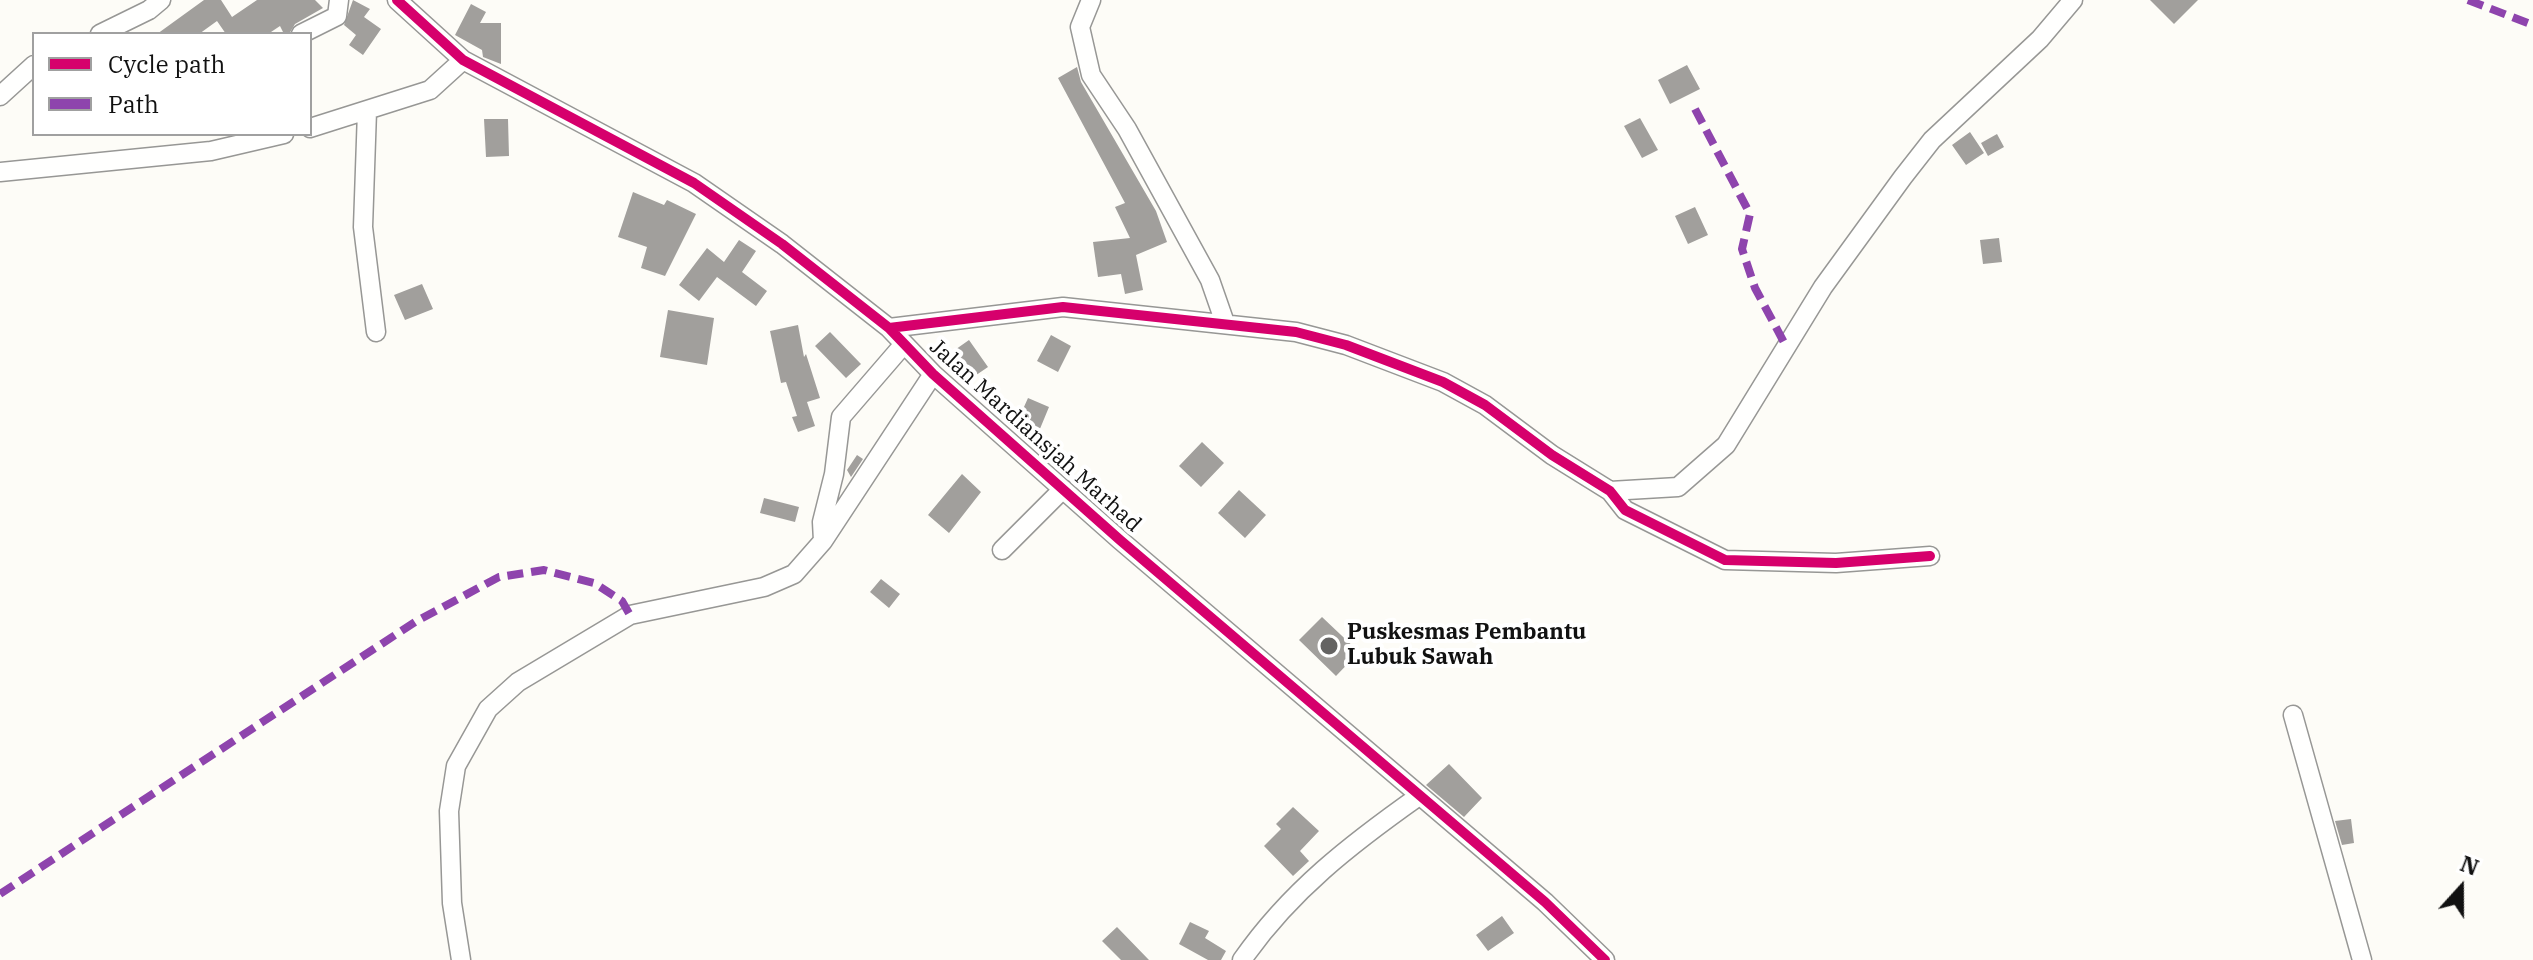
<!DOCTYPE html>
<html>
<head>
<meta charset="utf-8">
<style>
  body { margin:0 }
  #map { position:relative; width:2533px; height:960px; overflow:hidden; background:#fdfcf7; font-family:"IBM Plex Serif",serif }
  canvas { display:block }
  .legend { position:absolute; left:32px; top:32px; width:280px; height:104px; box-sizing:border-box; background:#fff; border:2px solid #a0a0a0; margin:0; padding:10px 14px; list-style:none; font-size:24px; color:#111 }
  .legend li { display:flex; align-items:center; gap:16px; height:40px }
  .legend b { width:40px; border:2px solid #a0a0a0 }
  .north { position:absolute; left:2421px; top:848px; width:80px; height:80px; -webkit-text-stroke:6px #fff; paint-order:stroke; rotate:21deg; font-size:22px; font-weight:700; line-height:32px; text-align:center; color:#111 }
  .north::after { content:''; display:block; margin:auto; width:28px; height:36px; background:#111; clip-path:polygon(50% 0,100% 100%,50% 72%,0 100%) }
</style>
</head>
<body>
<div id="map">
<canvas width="2533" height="960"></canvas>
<ul class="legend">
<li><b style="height:10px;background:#d6006c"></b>Cycle path</li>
<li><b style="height:10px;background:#8e44ad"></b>Path</li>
</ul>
<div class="north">N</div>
</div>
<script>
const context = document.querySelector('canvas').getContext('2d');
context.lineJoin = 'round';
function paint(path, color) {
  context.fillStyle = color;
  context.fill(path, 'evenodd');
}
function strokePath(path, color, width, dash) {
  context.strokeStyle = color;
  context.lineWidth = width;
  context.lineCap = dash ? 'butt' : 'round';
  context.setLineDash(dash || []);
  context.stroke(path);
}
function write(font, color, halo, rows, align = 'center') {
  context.font = font + ' "IBM Plex Serif",serif';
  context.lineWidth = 8;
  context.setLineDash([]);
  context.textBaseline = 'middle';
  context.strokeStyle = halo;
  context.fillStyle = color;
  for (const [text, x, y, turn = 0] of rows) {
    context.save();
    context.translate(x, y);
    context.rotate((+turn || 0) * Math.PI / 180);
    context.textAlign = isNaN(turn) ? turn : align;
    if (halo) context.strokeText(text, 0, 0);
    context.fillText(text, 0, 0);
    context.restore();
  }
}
const building = new Path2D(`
  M204,0H221L232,17L257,0H315L323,8L295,24L289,34H284L280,26L268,34H226L217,21L199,34H157Z
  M353,0L370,9L364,17L381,29L363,55L349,45L356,35L344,25Z
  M2150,0H2198L2174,24Z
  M471,4L486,12L480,23H501V64L483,57L482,50L455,35Z
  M1687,65L1700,89L1670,104L1658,80Z
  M1077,67L1081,82L1156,211L1167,242L1136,255L1143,290L1125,294L1121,274L1098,277L1093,242L1130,238L1115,207L1125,203L1058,78Z
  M1640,118L1658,150L1642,158L1624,126Z
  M484,119H508L509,156L486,157Z
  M1970,132L1984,153L1966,165L1952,145Z
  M1997,134L2004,147L1988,156L1981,143Z
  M633,192L664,205L667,200L696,214L665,276L641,268L647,247L618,237Z
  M1695,207L1708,235L1688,244L1675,216Z
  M1999,238L2002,262L1983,264L1980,240Z
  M739,240L756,251L742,272L767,291L756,306L717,277L699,301L679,285L707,248L724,262Z
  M422,284L433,309L405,320L394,295Z
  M668,310L714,318L707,365L660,357Z
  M798,325L804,357L806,354L820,398L807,402L815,426L798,432L792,417L797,416L786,382L781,383L770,331Z
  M830,332L861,364L846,378L815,346Z
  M1051,335L1071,346L1058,372L1037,361Z
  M969,340L988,367L963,384L942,359Z
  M1028,398L1049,407L1037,436L1015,427Z
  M1202,442L1224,463L1201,487L1179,466Z
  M857,455L863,459L851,477L847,470Z
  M962,474L981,492L949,533L928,515Z
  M1239,490L1266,515L1245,538L1218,513Z
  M764,498L799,507L795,522L760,513Z
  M881,579L900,594L889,608L870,592Z
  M1322,617L1359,652L1336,676L1299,640Z
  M1449,764L1482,798L1464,817L1426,785Z
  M1293,807L1319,831L1300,851L1309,861L1293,876L1264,846L1281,829L1276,824Z
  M2351,819L2354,843L2342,845L2335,821Z
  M1502,916L1514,933L1488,951L1476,935Z
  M1190,922L1209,931L1205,938L1226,951L1221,960H1208L1179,944Z
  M1117,927L1149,960H1121L1102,941Z`);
const minor = new Path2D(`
  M397,0L463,60L694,183L782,244L889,328L933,374L1120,540L1545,902L1605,960
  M1091,0L1080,27L1091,75L1127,129L1210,280L1225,323
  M100,34L149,10L161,0
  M301,34L337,16L339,0
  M0,96L34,65
  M367,111L363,227L376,332
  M310,128L430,90L463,60
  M0,172L211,151L284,134
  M889,328L1063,307L1296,332L1346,345L1443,382L1485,405L1552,455L1610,491L1625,510L1725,560L1836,563L1930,556
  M1610,491L1678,487L1726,445L1823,287L1903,177L1932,140L2040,39L2073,0
  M823,541L822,522L834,474L841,417L904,344
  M1002,550L1063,489
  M2293,715L2362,960
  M461,960L452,903L449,811L456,766L488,709L518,682L630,615L764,587L794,574L823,541L933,374
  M1242,960C1290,891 1351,844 1419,796`);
const quiet = new Path2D(`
  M2468,0L2533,25
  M1695,109L1750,214L1742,249L1755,288L1787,348
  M0,894L415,622L499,577L544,570L594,583L622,601L630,615`);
const cycleway = new Path2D(`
  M397,0L463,60L694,183L782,244L889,328L933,374L1120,540L1545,902L1605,960
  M889,328L1063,307L1296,332L1346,345L1443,382L1485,405L1552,455L1610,491L1625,510L1725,560L1836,563L1930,556`);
const markers = [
  [1329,646,10,"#646362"]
];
const streetNames = [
  ["Jalan Mardiansjah Marhad",1035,436,42]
];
const poiNames = [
  ["Puskesmas Pembantu",1347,633],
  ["Lubuk Sawah",1347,658]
];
paint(building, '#a19f9c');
strokePath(minor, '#979795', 21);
strokePath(minor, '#fffffe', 18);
strokePath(quiet, '#8e44ad', 8, [16, 8]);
strokePath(cycleway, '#d6006c', 10);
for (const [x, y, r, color] of markers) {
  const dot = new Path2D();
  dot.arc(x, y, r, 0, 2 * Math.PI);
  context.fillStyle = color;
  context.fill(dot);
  strokePath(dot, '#fff', 3);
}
write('22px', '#111', '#fff', streetNames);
write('bold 22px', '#111', '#fff', poiNames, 'left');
</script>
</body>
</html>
